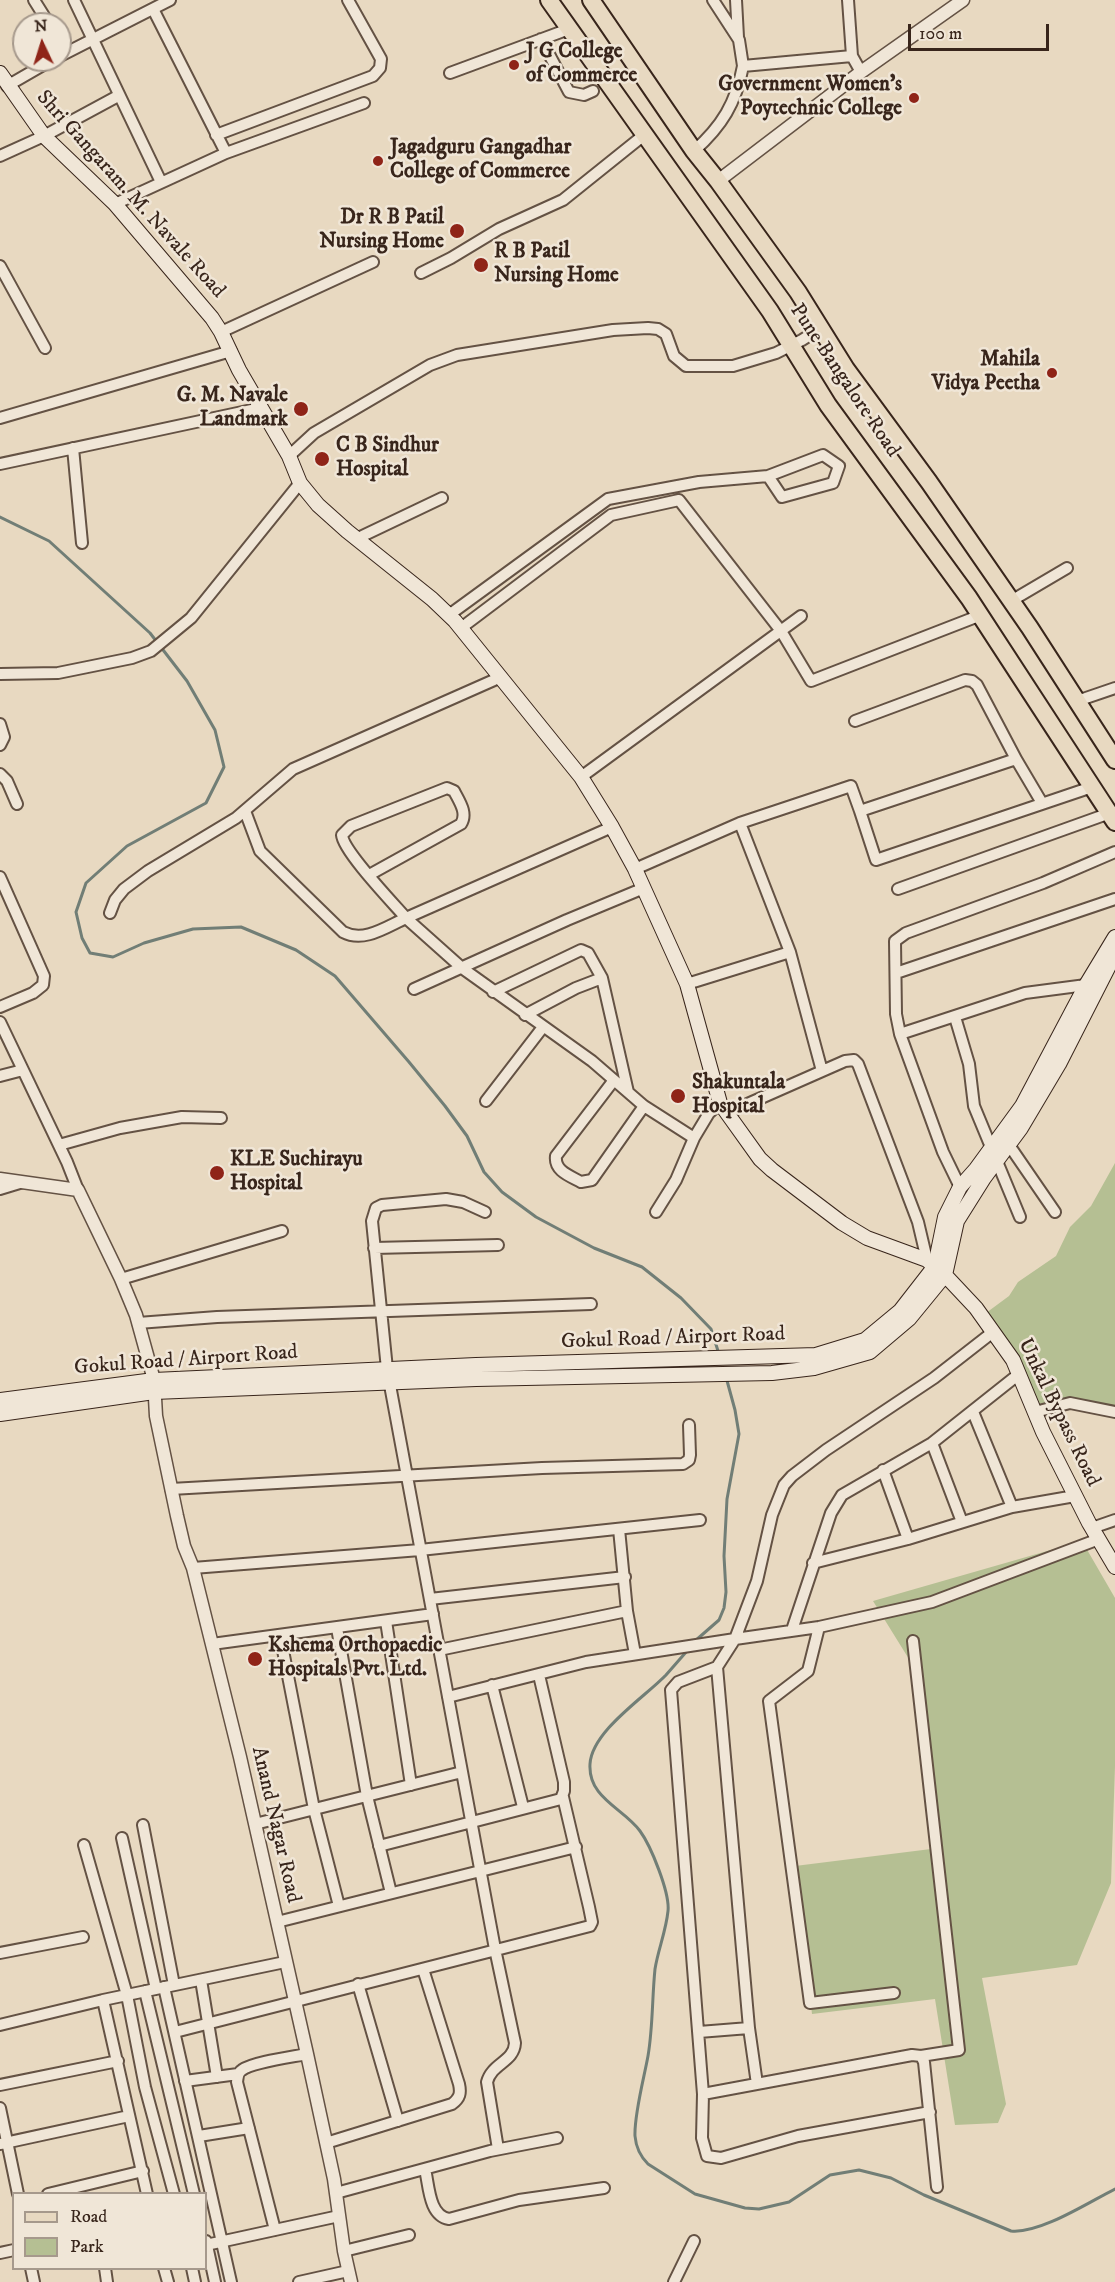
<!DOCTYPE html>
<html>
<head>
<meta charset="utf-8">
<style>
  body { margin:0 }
  #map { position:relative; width:1115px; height:2282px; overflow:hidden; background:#e8d9c1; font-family:"IM FELL DW Pica",serif }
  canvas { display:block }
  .legend { position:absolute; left:12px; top:2192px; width:195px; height:78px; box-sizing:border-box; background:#f0e6d7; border:2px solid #a6998c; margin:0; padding:8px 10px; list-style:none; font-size:18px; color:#38251b }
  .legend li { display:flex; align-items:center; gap:12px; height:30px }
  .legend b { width:30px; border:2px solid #a6998c }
  .north { position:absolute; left:12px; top:12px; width:60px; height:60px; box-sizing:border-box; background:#f0e6d7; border:2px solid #a6998c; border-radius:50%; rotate:356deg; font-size:16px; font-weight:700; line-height:24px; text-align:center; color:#38251b }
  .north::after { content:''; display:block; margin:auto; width:21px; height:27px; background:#8f2418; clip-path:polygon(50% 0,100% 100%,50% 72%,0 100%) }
  .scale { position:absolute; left:908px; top:24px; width:141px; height:27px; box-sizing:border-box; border:3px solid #38251b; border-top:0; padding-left:8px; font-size:18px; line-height:21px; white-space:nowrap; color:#38251b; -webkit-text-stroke:4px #f0e6d7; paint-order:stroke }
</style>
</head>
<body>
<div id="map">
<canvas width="1115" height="2282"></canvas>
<ul class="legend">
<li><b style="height:8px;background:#e8d9c1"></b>Road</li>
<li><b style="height:16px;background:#b5bf93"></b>Park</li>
</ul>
<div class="north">N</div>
<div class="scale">100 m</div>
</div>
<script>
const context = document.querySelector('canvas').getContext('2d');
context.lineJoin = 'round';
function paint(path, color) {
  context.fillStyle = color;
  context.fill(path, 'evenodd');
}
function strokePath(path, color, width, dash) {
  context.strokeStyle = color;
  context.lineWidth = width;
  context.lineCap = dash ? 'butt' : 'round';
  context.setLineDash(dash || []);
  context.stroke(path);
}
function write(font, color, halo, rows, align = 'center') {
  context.font = font + ' "IM FELL DW Pica",serif';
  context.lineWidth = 5;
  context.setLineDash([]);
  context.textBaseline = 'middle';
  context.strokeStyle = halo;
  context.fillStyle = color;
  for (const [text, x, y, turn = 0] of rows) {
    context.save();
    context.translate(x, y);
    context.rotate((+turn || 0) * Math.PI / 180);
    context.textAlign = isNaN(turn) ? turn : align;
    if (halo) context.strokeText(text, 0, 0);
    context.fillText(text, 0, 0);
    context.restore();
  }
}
const green = new Path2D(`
  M1115,1163V1408L1066,1399L1040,1409L1000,1330L986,1313L1009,1296L1018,1282L1056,1256L1070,1227L1091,1206Z
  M1082,1541L1115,1598V1766L1111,1883L1077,1965L982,1978L1006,2104L998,2123L955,2125L935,1999L812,2014L795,1866L931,1849V1836L917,1672L873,1601Z`);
const stream = new Path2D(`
  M0,517L49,541L150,633L187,681L215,730L224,767L206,803L127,846L86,883L76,912L82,938L90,953L113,957L144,943L193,929L241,927L296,950L335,976L409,1062L445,1106L467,1136L484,1172L502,1192L536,1217L594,1248L642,1267L681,1298L711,1329L719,1354
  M695,1641L719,1620L724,1608L726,1592L724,1556L727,1499L739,1434L735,1410L726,1377
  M687,1651C680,1659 673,1667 666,1675C645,1697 592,1731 590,1764C588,1798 623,1808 640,1831C651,1846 670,1893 668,1911C666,1931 658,1950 655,1969C652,1998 653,2027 648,2056C644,2078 634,2115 635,2136C636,2148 640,2156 648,2164L695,2194L745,2208L759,2209L789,2202L830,2175L859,2170L891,2178L924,2195L1011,2231C1040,2234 1089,2202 1115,2189`);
const minor = new Path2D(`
  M34,0L49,24
  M74,0L161,182
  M713,0L739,40L743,66
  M736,0L738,37
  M848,0L852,56L861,72
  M153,9L226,153
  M541,39L569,92L584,95L593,91
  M60,56L170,0
  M450,73L569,29
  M7,86L52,60
  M216,135L373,76L380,68L381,59L348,0
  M694,151C722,126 736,103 743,66L852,56
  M0,156L44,136L118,96
  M115,204L226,153L364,103
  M0,266L45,348
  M421,273L451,258L499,229L563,200L644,135
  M221,332L373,262
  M0,418L231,351
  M73,448L82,543
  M289,456L314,433L430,365L457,355L613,330L648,328L658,329L666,334L674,356L686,366H733L776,353L802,340L821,328
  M0,464L261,408
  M356,539L442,498
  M1011,601L1067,568
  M449,615L608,499L699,482L768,476L823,455L839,466L833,483L782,497L768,476
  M461,628L611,515L679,500L781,631L811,681L981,615
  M0,674L58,673L132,658L151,651L191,618L300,483
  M1077,701L1115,688
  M855,721L965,680L972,681L977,685L1016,759
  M0,724L4,737L0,745
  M0,774L7,781L17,804
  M581,777L801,616
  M245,811L260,851L343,932C364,943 386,927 406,918L462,968L592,1061L644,1106L694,1138L709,1113L720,1103
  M860,811L876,860L1092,787
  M740,823L790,952L822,1071
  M635,869L740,823L851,786L860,811L1016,759L1042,803
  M369,875L461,824C468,813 459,801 454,791L447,788L351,826L342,835C343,851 393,903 406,918L612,827
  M0,877L44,976L43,985L33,993L0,1007
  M898,889L1110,813
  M110,913L115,900L124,889L148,871L236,818L293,769L501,677
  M896,973L1115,899
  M602,978L628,1092
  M687,984L790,952
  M414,989L567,920L644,888
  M493,992L581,950L588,953L602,978L576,988L525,1015
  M955,1017L969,1064L974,1106L1020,1217
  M0,1022L67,1162L78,1190
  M900,1034L1025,993L1086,985
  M0,1076L23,1070
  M614,1080L556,1156C554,1171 570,1176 581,1182L592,1180L644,1106
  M486,1101L543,1027
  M727,1113L845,1061L854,1060L858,1064L918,1222L927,1260
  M59,1145L120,1128L182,1117L221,1118
  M1009,1145L1055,1212
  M960,1187L943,1152L900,1034L896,1014L895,941L906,933L1043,883L1115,852
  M0,1189L23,1182
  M485,1212L463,1202L446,1199L382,1205L376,1208L372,1221L387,1369L495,1949L515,2043C514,2062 492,2063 487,2082L498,2149
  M656,1212L676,1180L694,1138
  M374,1248L498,1245
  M121,1279L282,1231
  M138,1323L217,1317L591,1304
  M973,1412L1012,1507
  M1035,1412L1070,1403L1115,1412
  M932,1443L962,1522
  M883,1470L908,1539
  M171,1489L542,1468L683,1464L689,1460L690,1455L689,1425
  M1092,1528L1115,1520
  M619,1529L627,1611L635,1654
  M813,1563L908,1539L1012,1507L1075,1496
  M193,1568L420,1550L700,1520
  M430,1599L625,1577
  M386,1621L411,1785
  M819,1627L808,1671L769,1701L810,2003L894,1993
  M337,1628L367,1796L391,1893
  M792,1630L831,1513L842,1495L932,1443L1019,1374
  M280,1635L314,1809L339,1906
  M913,1641L959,2050L921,2056
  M212,1644L433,1614
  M439,1650L627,1611
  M717,1667L749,2028L757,2084
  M492,1685L523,1807
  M448,1697L586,1662L735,1639L757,1581L772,1515L784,1485L792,1476L826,1450L934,1378L993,1332
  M255,1824L462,1772
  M143,1825L174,1985
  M122,1838L156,1989
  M84,1845L127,1995L145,2087L174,2194
  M379,1846L561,1799L564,1791V1782L539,1675
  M277,1922L576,1847
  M0,1953L83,1937
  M201,1980L217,2077
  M358,1984L398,2121
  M164,1987L231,2282
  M145,1991L194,2194
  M103,2000L147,2194
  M0,2025L103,2000L285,1962
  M175,2032L590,1926L592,1922L589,1907L563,1797
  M699,2032L749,2028
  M185,2081L238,2074
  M0,2085L118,2061
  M703,2094L702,2138L707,2156L721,2158L798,2136L930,2112
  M0,2108L18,2194
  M199,2136L249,2128
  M326,2143L452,2104C460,2098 461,2093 459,2084L423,1969
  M0,2144L129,2116
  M425,2169C429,2186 429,2216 449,2219L519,2200L604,2188
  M937,2187L924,2062L921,2056L912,2055L703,2094L671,1690L678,1682L717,1667L735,1639L819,1627L932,1602L1099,1539
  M336,2193L490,2151L557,2138
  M48,2194L143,2171
  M275,2230L237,2082C238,2077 237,2073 242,2070C253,2062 292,2057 307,2054
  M206,2241L215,2282
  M206,2245L339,2216
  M344,2251L409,2235
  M0,2253L14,2250
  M31,2268L34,2282
  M105,2268L107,2282
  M164,2268L168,2282
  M192,2268L195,2282
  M299,2282L348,2271
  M674,2282L694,2241`);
const tertiary = new Path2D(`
  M718,181L861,72L963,0
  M0,1179L78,1190L121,1279L136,1315L154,1380L156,1416L177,1516L184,1546L193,1568L240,1757L307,2054L334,2179L344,2251L351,2282`);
const secondary = new Path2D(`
  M0,73L44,136L115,204L212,318L221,332L239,370L289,456L300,483L318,505L347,531L432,599L455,621L581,777L612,827L635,869L687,984L720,1103L727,1113L760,1159L772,1170L842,1223L867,1238L927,1260L945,1275L976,1308L1013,1360L1043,1432L1089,1523L1115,1567
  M0,1400L154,1380L476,1365L816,1355L865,1340L900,1311L935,1266L945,1217L960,1187L976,1169L1022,1106L1086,985L1115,937
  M0,1414L154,1392L476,1379L772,1373L814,1368L870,1352L909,1319L945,1275L957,1221L984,1178L1021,1128L1059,1064L1115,954`);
const primary = new Path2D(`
  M549,0L770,311L828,405L969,598L1115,822
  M591,0L694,151L718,181L798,292L846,369L929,482L1030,628L1115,760`);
const markers = [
  [514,65,6,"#8f2418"],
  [914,98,6,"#8f2418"],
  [378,161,6,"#8f2418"],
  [457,231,8,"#8f2418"],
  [481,265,8,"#8f2418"],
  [1052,373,6,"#8f2418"],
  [301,409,8,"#8f2418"],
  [322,459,8,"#8f2418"],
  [678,1096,8,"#8f2418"],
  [217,1173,8,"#8f2418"],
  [255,1659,8,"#8f2418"]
];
const poiNames = [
  ["J G College",526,53],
  ["of Commerce",526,77],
  ["Government Women's",902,86,"right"],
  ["Poytechnic College",902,110,"right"],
  ["Jagadguru Gangadhar",390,149],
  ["College of Commerce",390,173],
  ["Dr R B Patil",444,219,"right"],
  ["Nursing Home",444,243,"right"],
  ["R B Patil",494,253],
  ["Nursing Home",494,277],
  ["Mahila",1040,361,"right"],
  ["Vidya Peetha",1040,385,"right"],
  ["G. M. Navale",288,397,"right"],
  ["Landmark",288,421,"right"],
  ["C B Sindhur",336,447],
  ["Hospital",336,471],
  ["Shakuntala",692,1084],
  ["Hospital",692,1108],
  ["KLE Suchirayu",230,1161],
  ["Hospital",230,1185],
  ["Kshema Orthopaedic",268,1647],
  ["Hospitals Pvt. Ltd.",268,1671]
];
const streetNames = [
  ["Shri Gangaram. M. Navale Road",130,195,48],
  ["Pune Bangalore Road",844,381,56],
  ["Gokul Road / Airport Road",673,1339,-2],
  ["Gokul Road / Airport Road",186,1361,-4],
  ["Unkal Bypass Road",1058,1413,64],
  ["Anand Nagar Road",275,1825,77]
];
paint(green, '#b5bf93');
strokePath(stream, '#717e76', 3);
strokePath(minor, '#645244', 14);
strokePath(tertiary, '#645244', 15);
strokePath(secondary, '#38251b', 16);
strokePath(primary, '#38251b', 20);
strokePath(minor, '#f0e6d7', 10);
strokePath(tertiary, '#f0e6d7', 12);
strokePath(secondary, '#f0e6d7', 14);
strokePath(primary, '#e8d9c1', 16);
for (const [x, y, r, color] of markers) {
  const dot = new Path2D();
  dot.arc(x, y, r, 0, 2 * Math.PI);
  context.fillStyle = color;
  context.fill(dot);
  strokePath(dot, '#f0e6d7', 2);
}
write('bold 21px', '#38251b', '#f0e6d7', poiNames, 'left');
write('21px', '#38251b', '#f0e6d7', streetNames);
</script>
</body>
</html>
